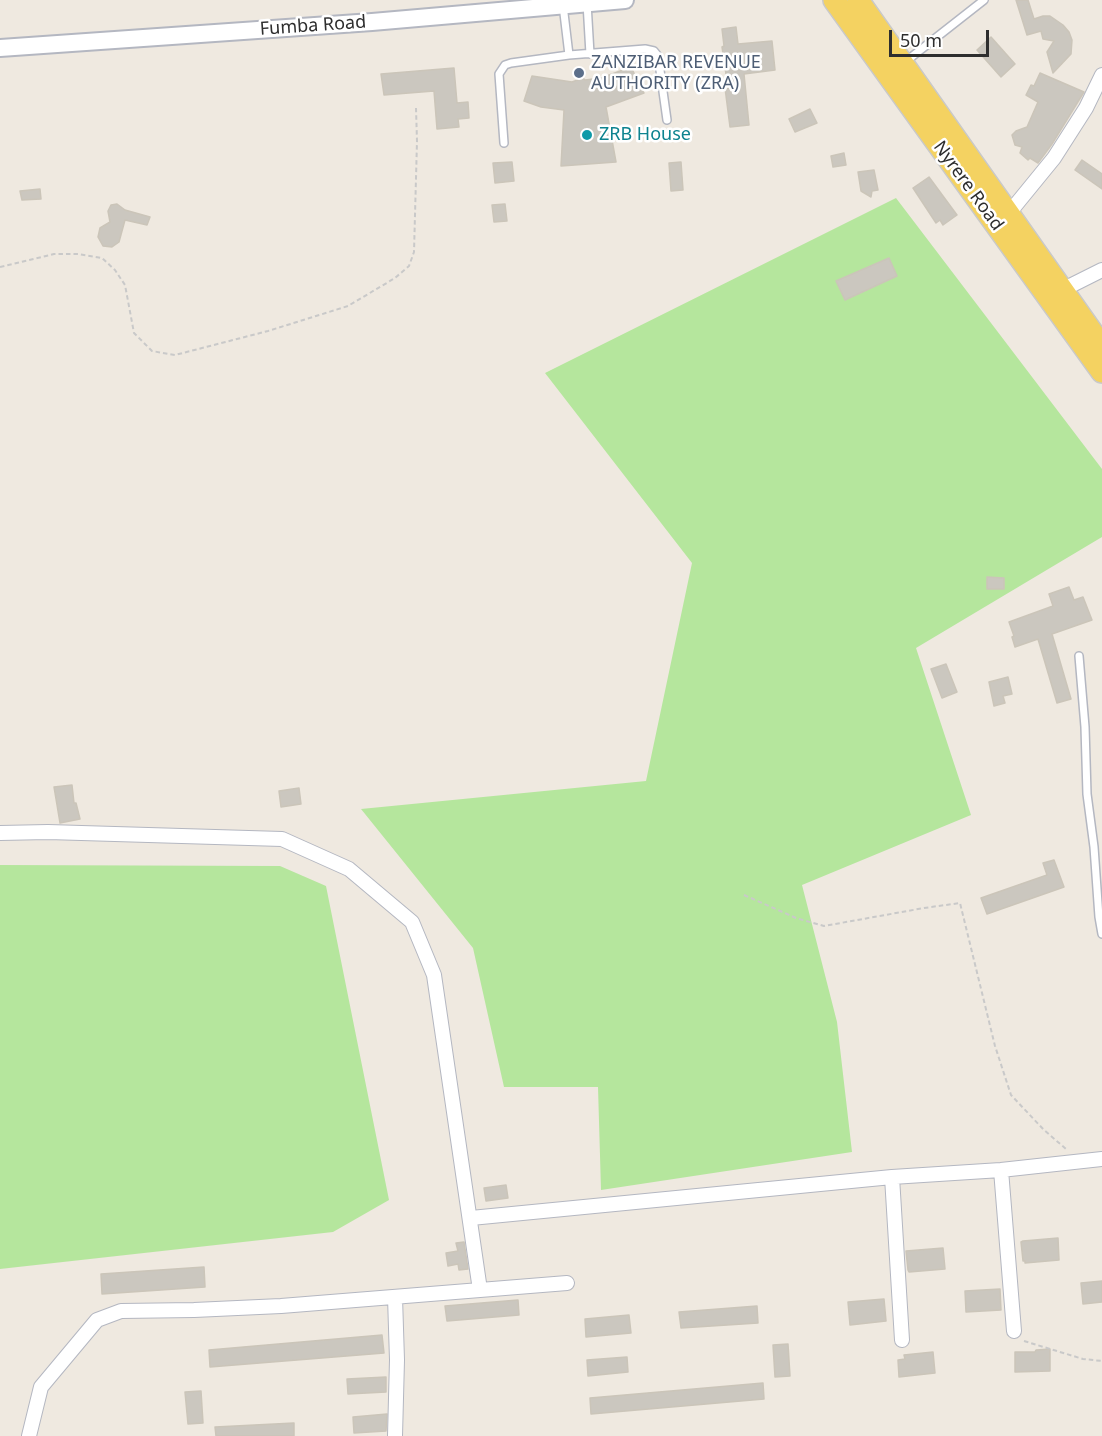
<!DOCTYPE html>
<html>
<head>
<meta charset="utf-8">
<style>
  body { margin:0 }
  #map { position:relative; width:1102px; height:1436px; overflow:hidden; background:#efe9e0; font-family:"Noto Sans",sans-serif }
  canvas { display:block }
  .scale { position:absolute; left:889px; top:30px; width:100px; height:27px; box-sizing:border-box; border:3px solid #2e2e2e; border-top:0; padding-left:8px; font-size:18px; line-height:21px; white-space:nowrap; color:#2e2e2e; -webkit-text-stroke:4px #fff; paint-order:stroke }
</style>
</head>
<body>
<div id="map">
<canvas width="1102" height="1436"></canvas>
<div class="scale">50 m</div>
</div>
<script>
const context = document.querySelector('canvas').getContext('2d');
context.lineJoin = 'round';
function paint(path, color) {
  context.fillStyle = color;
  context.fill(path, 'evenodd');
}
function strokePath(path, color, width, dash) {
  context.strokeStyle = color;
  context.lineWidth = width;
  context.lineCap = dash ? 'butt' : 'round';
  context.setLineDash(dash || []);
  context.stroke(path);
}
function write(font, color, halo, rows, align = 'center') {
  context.font = font + ' "Noto Sans",sans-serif';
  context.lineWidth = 5;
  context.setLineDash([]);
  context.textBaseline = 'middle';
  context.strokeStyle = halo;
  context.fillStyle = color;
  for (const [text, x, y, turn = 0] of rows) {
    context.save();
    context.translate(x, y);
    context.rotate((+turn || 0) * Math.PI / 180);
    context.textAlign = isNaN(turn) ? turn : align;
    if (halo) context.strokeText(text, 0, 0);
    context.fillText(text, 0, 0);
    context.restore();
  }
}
const green = new Path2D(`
  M896,198L1102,469V537L916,648L971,815L802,885L837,1022L852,1152L601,1190L598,1087H504L473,948L361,809L646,781L692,563L545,373Z
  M0,865L280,866L326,886L389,1200L333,1232L0,1269Z`);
const building = new Path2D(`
  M1016,0H1028L1034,19L1043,16H1050L1063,25L1069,32L1072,40L1071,54L1053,73L1047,52L1054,41L1043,39L1041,31L1027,35Z
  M736,27L738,44L772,41L775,70L744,74L749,125L730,127L725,88H728L722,47L724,46L722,29Z
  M991,37L1015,64L1001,77L977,50Z
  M631,67L644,93L606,107L616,162L561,166L564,110L541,107L524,101L532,76L572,82L583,78L585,80L593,79V81Z
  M454,68L457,103L468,102L469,118L458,119L459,127L437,129L434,91L384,95L381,74Z
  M1040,73L1084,92L1052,144L1038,163L1030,158L1028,160L1020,153L1022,147L1015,145L1012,135L1016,131L1027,127L1038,102L1026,95L1031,85L1034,86Z
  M810,109L817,123L795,132L789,119Z
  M844,153L846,165L833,167L831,156Z
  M1082,160L1102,174V189L1075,170Z
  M512,162L514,181L495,183L493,163Z
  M681,162L683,190L671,191L669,163Z
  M874,170L878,190L872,191L871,197L861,191L858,172Z
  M929,177L957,215L943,225L940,220L936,223L913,188Z
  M40,189L41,199L22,200L20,191Z
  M117,204L125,210L150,217L147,225L125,220L119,242L112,247L103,246L98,237L100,228L110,222L108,211L111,205Z
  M505,204L507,221L494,222L492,205Z
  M889,258L897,276L845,300L836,281Z
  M987,577L1004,578V589H987Z
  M1069,587L1074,600L1083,597L1092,620L1052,634L1071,699L1057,703L1038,639L1015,647L1012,637L1014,636L1009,622L1053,606L1049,594Z
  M946,664L957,692L942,698L931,669Z
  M1008,677L1012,694L1003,696L1005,703L994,706L989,682Z
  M72,785L74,803H76L80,819L60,823L54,787Z
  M299,788L301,804L281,807L279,791Z
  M1054,860L1064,887L987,914L981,898L1047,875L1043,863Z
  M506,1185L508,1198L486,1201L484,1188Z
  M1058,1238L1059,1260L1025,1263V1261H1023L1021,1242L1023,1241Z
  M464,1242L468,1269L459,1270L458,1264L448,1266L446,1253L458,1251L456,1243Z
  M943,1248L945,1269L909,1272L908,1270L906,1251Z
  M204,1267L205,1287L102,1294L101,1274Z
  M1102,1281V1302L1083,1304L1081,1283Z
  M1000,1289L1001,1310L966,1312L965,1291Z
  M884,1299L886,1321L850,1325L848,1302Z
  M518,1300L519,1315L447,1321L445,1306Z
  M757,1306L758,1323L681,1328L679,1312Z
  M629,1315L631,1333L586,1337L585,1319Z
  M382,1335L384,1353L210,1367L209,1350Z
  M788,1344L790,1376L775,1377L773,1345Z
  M1050,1349V1371L1015,1372V1352H1035L1036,1350Z
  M933,1352L935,1373L899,1377L898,1360L905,1359L904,1355Z
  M627,1357L628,1372L588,1376L587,1360Z
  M386,1377V1392L348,1394L347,1379Z
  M763,1383L764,1399L591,1414L590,1398Z
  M201,1391L203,1423L188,1424L185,1392Z
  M387,1414L386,1431L354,1433L353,1417Z
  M294,1423V1436H216L215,1427Z`);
const path = new Path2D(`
  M0,267L54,254H78L102,258L115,270L125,285L134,333L152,351L175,355L268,331L348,306L395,278L409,266L414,252L417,141L416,108
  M744,895L796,918L824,926L924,908L960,903L995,1046L1011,1095L1044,1130L1066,1149
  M1024,1341L1083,1359L1102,1361`);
const service = new Path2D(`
  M587,3L590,54
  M563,5L569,55
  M905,62L984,0
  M504,143L499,74L505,65L511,63L569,55L645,49L654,51L658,56L667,120
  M1079,656L1085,727L1087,794L1094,847L1099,917L1102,934`);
const minor = new Path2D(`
  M1005,218L1054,158L1086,108L1102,75
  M1062,290L1102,270
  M0,833L48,832L282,839L349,869L412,922L434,975L480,1290
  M1001,1170L1014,1331
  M892,1177L902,1340
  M471,1218L892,1177L1001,1170L1102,1159
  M395,1297L397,1360L395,1436
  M29,1436L41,1387L97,1320L121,1311L194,1310L281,1306L567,1283`);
const tertiary = new Path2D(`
  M0,48L372,22L625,0`);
const primary = new Path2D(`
  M834,0L1102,372
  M858,0L1102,346`);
const markers = [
  [579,73,6,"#5c6f8a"],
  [587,135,6,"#0f9aa8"]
];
const streetNames = [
  ["Fumba Road",313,26,-4],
  ["Nyrere Road",968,186,54]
];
const serviceNames = [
  ["ZANZIBAR REVENUE",591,63],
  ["AUTHORITY (ZRA)",591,84]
];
const cultureNames = [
  ["ZRB House",599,135]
];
paint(green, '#b5e69d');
paint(building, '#cbc7bf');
strokePath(building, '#cbc5b9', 1.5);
strokePath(service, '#b4b7c1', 10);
strokePath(minor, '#b4b7c1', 16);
strokePath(tertiary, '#b4b7c1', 20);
strokePath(primary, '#c9c9c9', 24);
strokePath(path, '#c9c9c9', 2, [4.5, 3]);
strokePath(service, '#fff', 7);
strokePath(minor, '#fff', 14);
strokePath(tertiary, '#fff', 16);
strokePath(primary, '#f4d261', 21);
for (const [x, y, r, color] of markers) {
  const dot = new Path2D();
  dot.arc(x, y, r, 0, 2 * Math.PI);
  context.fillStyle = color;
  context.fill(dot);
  strokePath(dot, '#fff', 2);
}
write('18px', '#2e2e2e', '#fff', streetNames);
write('18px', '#4e5e75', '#fff', serviceNames, 'left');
write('18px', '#0d838f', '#fff', cultureNames, 'left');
</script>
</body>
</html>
